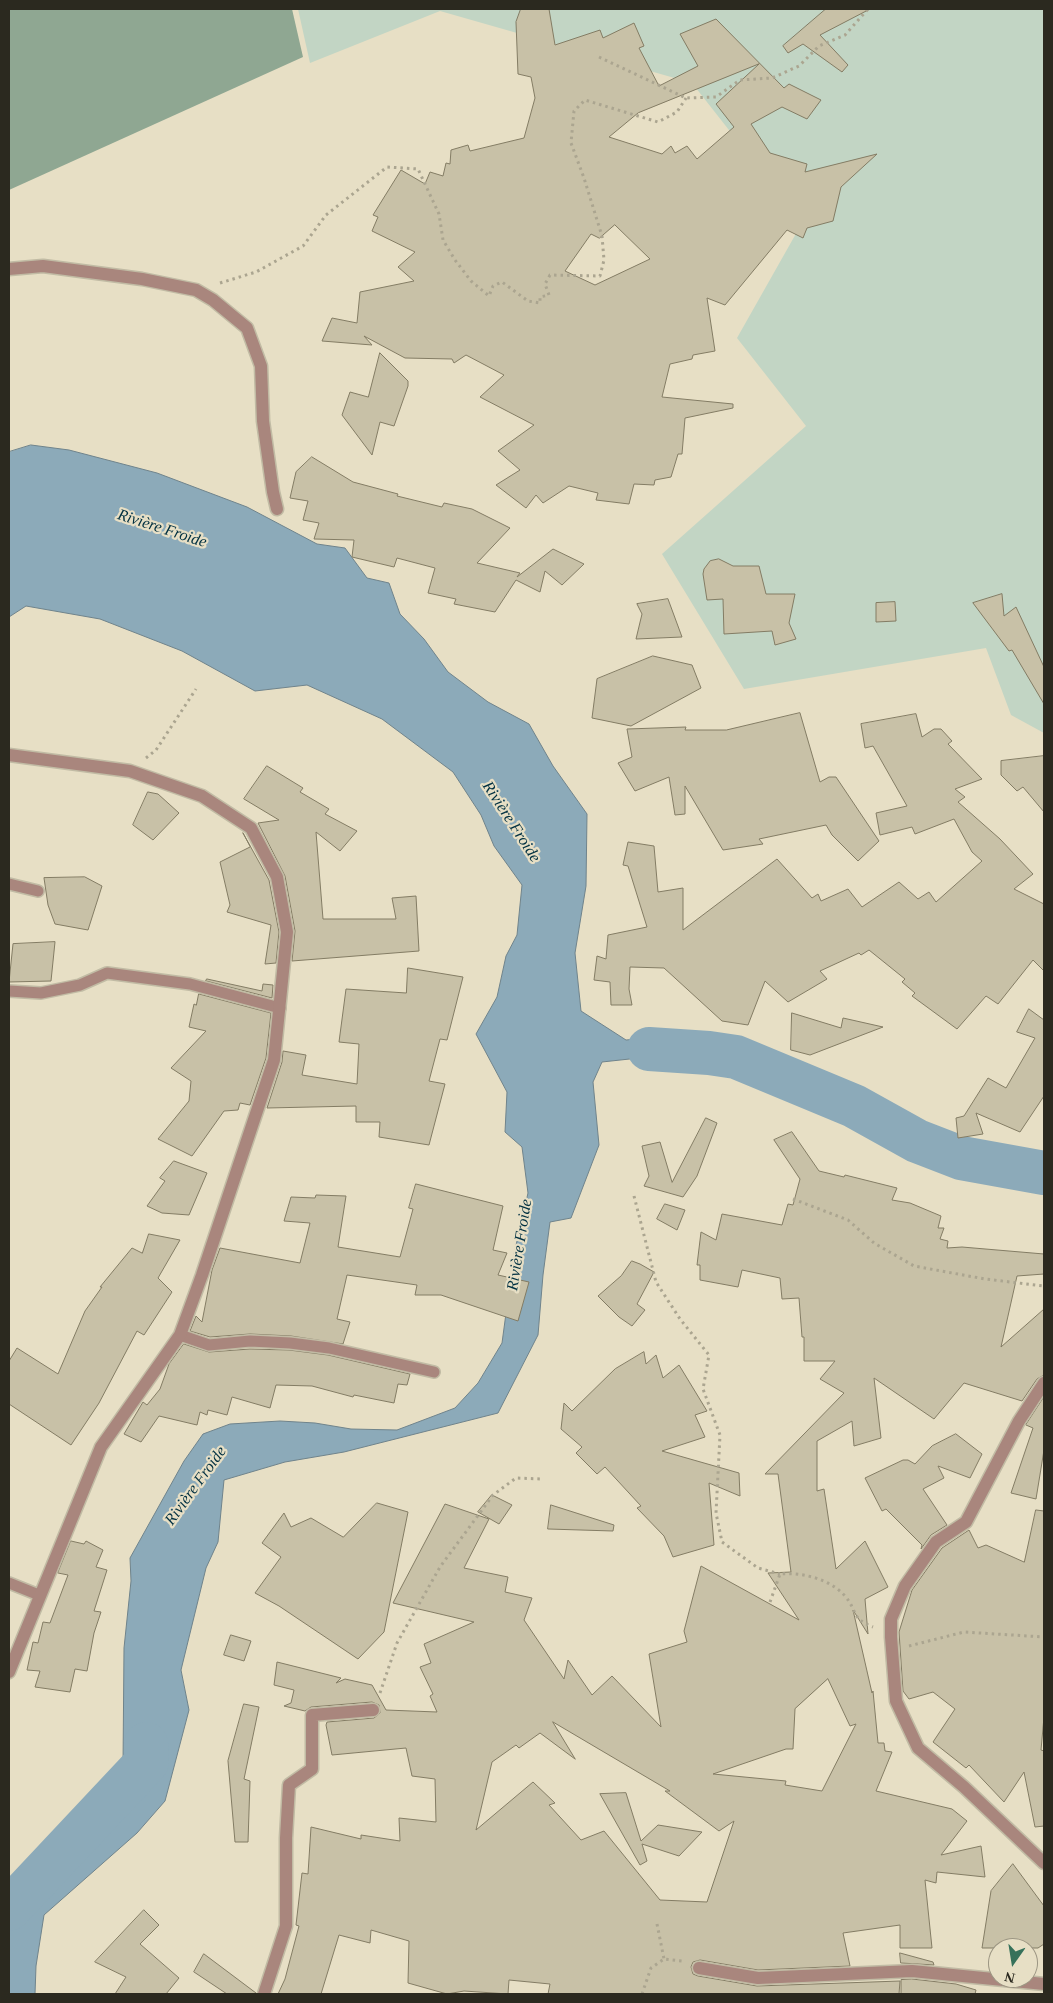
<!DOCTYPE html>
<html>
<head>
<meta charset="utf-8">
<style>
  body { margin:0 }
  #map { position:relative; width:1053px; height:2003px; overflow:hidden; background:#e7dfc5; font-family:"Times New Roman",serif }
  canvas { display:block }
  .frame { position:absolute; inset:0; border:10px solid #2b291f; pointer-events:none }
  .north { position:absolute; left:988px; top:1938px; width:50px; height:50px; box-sizing:border-box; background:#e7dfc5; border:1px solid #9c9683; border-radius:50%; rotate:193deg; font-size:14px; font-weight:700; line-height:20px; text-align:center; color:#2b291f }
  .north::after { content:''; display:block; margin:auto; width:18px; height:22px; background:#36715a; clip-path:polygon(50% 0,100% 100%,50% 72%,0 100%) }
</style>
</head>
<body>
<div id="map">
<canvas width="1053" height="2003"></canvas>
<div class="frame"></div>
<div class="north">N</div>
</div>
<script>
const context = document.querySelector('canvas').getContext('2d');
context.lineJoin = 'round';
function paint(path, color) {
  context.fillStyle = color;
  context.fill(path, 'evenodd');
}
function strokePath(path, color, width, dash) {
  context.strokeStyle = color;
  context.lineWidth = width;
  context.lineCap = dash ? 'butt' : 'round';
  context.setLineDash(dash || []);
  context.stroke(path);
}
function write(font, color, halo, rows, align = 'center') {
  context.font = font + ' "Times New Roman",serif';
  context.lineWidth = 4.5;
  context.setLineDash([]);
  context.textBaseline = 'middle';
  context.strokeStyle = halo;
  context.fillStyle = color;
  for (const [text, x, y, turn = 0] of rows) {
    context.save();
    context.translate(x, y);
    context.rotate((+turn || 0) * Math.PI / 180);
    context.textAlign = isNaN(turn) ? turn : align;
    if (halo) context.strokeText(text, 0, 0);
    context.fillText(text, 0, 0);
    context.restore();
  }
}
const green = new Path2D(`
  M298,9H1044V733L1011,715L986,648L744,689L662,554L806,426L737,338L802,223L692,83L440,11L310,63Z`);
const forest = new Path2D(`
  M9,9H292L303,57L9,190Z`);
const water = new Path2D(`
  M31,445L69,450L157,473L247,507L317,544L345,548L367,578L389,583L400,614L424,639L448,672L488,702L529,724L553,766L587,814L586,886L575,953L581,1011L626,1040L661,1037L679,1041L709,1053L684,1057H648L602,1062L593,1082L599,1145L571,1218L550,1222L543,1275L538,1335L498,1413L344,1452L285,1462L224,1480L218,1542L206,1568L181,1670L189,1710L165,1801L137,1833L44,1915L36,1966L35,1994H9V1888L116,1806L123,1765L124,1648L131,1581L130,1558L184,1461L203,1434L230,1424L280,1421L315,1423L351,1429L397,1430L455,1408L478,1383L502,1343L514,1254L528,1193L522,1147L505,1132L507,1092L476,1034L497,997L506,956L517,935L522,885L494,846L481,815L453,772L382,719L307,685L255,691L182,651L100,619L26,606L9,617V452Z`);
const river = new Path2D(`
  M649,1049L709,1053L736,1057L854,1106L917,1141L961,1158L1044,1173
  M9,1909L147,1762L146,1744`);
const building = new Path2D(`
  M521,9H549L555,45L600,30L603,38L634,23L644,46L639,48L659,86L698,66L680,34L716,19L784,88L789,84L821,100L807,119L782,107L751,124L770,153L807,164L805,172L877,154L841,187L833,221L807,228L803,238L787,230L725,305L707,298L715,351L693,355L692,359L670,364L662,397L733,404V408L685,418L682,454H678L671,477L655,480L654,485L634,484L629,504L596,500L598,493L569,486L543,503L536,495L526,508L496,485L520,470L498,451L534,425L480,397L504,375L466,355L454,363L452,359L405,358L364,336L372,345L322,341L332,318L357,323L360,292L414,281L398,267L415,252L372,231L378,217L373,215L401,170L425,184L430,172L443,176L446,163L450,164L451,150L468,145L470,151L524,138L535,98L531,77L518,74L516,22ZM759,64L716,104L734,127L697,159L687,146L675,153L671,146L662,154L609,137L638,113ZM615,225L650,259L595,285L565,271L591,234L599,238Z
  M826,9H870L820,35L848,65L842,72L803,44L788,53L783,46Z
  M380,353L408,381V386L394,426L380,422L372,455L342,415L350,392L368,397Z
  M312,457L353,482L398,494L397,496L442,507L444,503L472,509L510,528L477,563L520,573L517,577L553,549L584,564L562,585L545,571L540,592L516,580L495,612L454,604L456,599L428,593L435,568L397,558L394,567L352,557L354,540L314,539L319,523L303,520L308,501L290,498L296,472Z
  M719,559L733,566H759L766,594H795L789,623L796,639L775,645L772,631L724,634L723,599L707,600L703,574L704,569L710,561Z
  M1002,594L1004,616L1016,607L1044,667V704L1012,650L1009,651L973,603Z
  M668,599L682,637L636,639L642,614L637,604Z
  M895,602L896,621L876,622V603Z
  M653,656L692,665L701,688L631,726L592,718L597,679Z
  M800,713L820,782L829,777H836L879,841L858,861L832,835L826,825L759,839L763,844L723,850L685,786V814L675,815L669,777L635,791L618,763L632,757L627,729L686,727L685,730H726Z
  M916,714L922,737L934,729H941L952,741L948,744L982,779L955,789L965,797L958,802L1000,839L1033,874L1014,889L1044,904V971L1033,960L998,1004L986,996L957,1029L912,996L915,993L902,982L905,979L869,950L861,955L859,953L820,971L827,979L788,1002L765,981L748,1025L722,1021L664,968L630,967L629,989L632,1005H611L610,982L594,980L597,956L606,959L608,935L647,927L628,866L623,865L628,842L654,846L658,892L683,888V930L777,859L812,898L818,894L821,901L848,889L862,907L899,882L918,899L929,892L936,902L982,861L972,852L954,819L915,834L912,827L880,835L876,813L907,806L873,746L865,748L861,724Z
  M1044,756V812L1023,787L1017,791L1001,775V761Z
  M267,766L303,788L300,792L329,809L325,814L357,831L340,851L316,832L323,919H396L392,898L416,896L419,951L292,961L295,931L285,876L258,823L279,820L244,799Z
  M148,792L158,794L179,813L153,840L133,825Z
  M243,833L269,880L279,932L276,963L265,964L271,925L227,912L230,905L220,862L250,847Z
  M85,877L102,886L88,930L55,924L48,905L44,878Z
  M55,942L51,981L9,982L13,944Z
  M408,968L463,977L447,1040L440,1039L429,1081L445,1084L429,1145L379,1137L380,1122H356V1106L267,1108L282,1062L283,1051L306,1055L302,1075L357,1084L359,1044L339,1042L346,989L406,993Z
  M207,979L262,991L263,984L273,985L272,998L206,981Z
  M199,994L271,1013L266,1058L250,1105L240,1103L238,1110L224,1111L192,1156L158,1139L189,1101L191,1081L171,1068L206,1031L189,1027L194,1004L196,1005Z
  M1029,1009L1044,1020V1096L1020,1132L976,1113L983,1134L958,1138L956,1118L964,1116L988,1078L1006,1088L1035,1038L1017,1032Z
  M792,1013L841,1028L843,1018L883,1027L810,1055L791,1050Z
  M706,1118L717,1123L697,1176L683,1197L644,1186L649,1176L642,1146L660,1142L672,1182Z
  M792,1132L819,1171L844,1177L845,1175L897,1188L892,1200L910,1203L941,1216L938,1228H944L940,1239L948,1241L947,1248L962,1247L1044,1254V1274L1017,1276L1001,1347L1044,1309V1375L1037,1379L1022,1401L964,1383L934,1419L874,1378L881,1438L854,1446L852,1421L817,1441V1491L824,1489L836,1569L865,1541L888,1587L865,1599L868,1634L853,1610L872,1693L873,1691L878,1743H884L885,1751L892,1752L876,1791L952,1809L967,1821L941,1855L981,1846L985,1877L937,1872L936,1883L925,1880L932,1948H900V1925L843,1933L850,1966L758,1970L700,1960L693,1962L691,1967L693,1974L698,1976L757,1986L900,1981L899,1994H548L550,1984L509,1980L508,1994L464,1991L447,1994L408,1983L409,1941L371,1930L370,1943L339,1935L321,1994H278L285,1979L299,1926L296,1925L302,1873L308,1874L311,1827L361,1839V1835L400,1841L399,1818L436,1822L435,1779L412,1776L406,1748L332,1755L326,1725L327,1722L374,1718L380,1713L379,1705L372,1702L311,1707L305,1711L284,1706L291,1703L294,1690L274,1685L277,1662L341,1678L336,1683L345,1679L372,1685L386,1710L437,1712L430,1696L433,1694L420,1667L431,1663L424,1644L474,1622L393,1603L445,1504L489,1519L464,1568L508,1577L505,1592L532,1598L524,1620L564,1679L568,1660L592,1695L612,1676L661,1727L649,1654L687,1642L684,1631L701,1566L799,1620L768,1573L791,1572L778,1474H765L844,1393L820,1379L835,1361H804V1337H802L799,1298L782,1299L780,1278L742,1270L738,1287L700,1280V1265H697L701,1232L716,1240L722,1214L782,1225L788,1204L793,1205L800,1179L774,1140ZM828,1679L850,1726L856,1724L822,1791L785,1785L786,1781L713,1774L786,1749H793L795,1709ZM553,1722L670,1791H665L719,1831L734,1821L707,1902L660,1900L604,1831L581,1840L549,1805L555,1803L533,1782L476,1830L492,1762L516,1745L519,1748L540,1733L575,1759Z
  M174,1161L207,1173L189,1215L162,1213L147,1206L165,1181L160,1178Z
  M416,1184L503,1206L493,1250L507,1253L498,1275L529,1282L518,1321L441,1295H415L417,1285L347,1275L337,1319L350,1322L343,1344L291,1336L250,1334L210,1337L190,1331L196,1316L202,1322L212,1270L220,1248L300,1263L310,1223L284,1221L291,1197L315,1198L316,1195L346,1196L338,1247L400,1257L413,1209L409,1208Z
  M665,1204L685,1210L677,1230L657,1219Z
  M149,1234L180,1240L158,1278L172,1292L144,1335L137,1331L99,1403L71,1445L9,1404V1361L17,1348L58,1374L85,1311L102,1287H100L132,1248L142,1253Z
  M632,1261L640,1264L654,1272L637,1304L645,1310L632,1326L619,1317L598,1296L621,1276Z
  M184,1344L209,1352L250,1349L289,1350L328,1355L410,1374L407,1385L398,1384L394,1403L354,1395L353,1397L312,1386L276,1385L270,1408L232,1397L227,1415L208,1410L207,1415L200,1412L197,1425L159,1416L141,1442L124,1434L143,1402L147,1405L160,1389L169,1364Z
  M644,1352L646,1364L656,1355L663,1378L679,1365L707,1411L695,1415L705,1437L662,1451L739,1473L740,1496L709,1483L714,1545L673,1557L664,1536L637,1508L641,1506L605,1467L597,1474L576,1453L582,1447L561,1429L564,1403L572,1411L615,1369Z
  M1044,1397V1450L1036,1499L1011,1493L1033,1428L1026,1425Z
  M956,1434L982,1454L970,1478L938,1466L944,1478L923,1489L947,1525L931,1535L921,1549L922,1545L886,1509L882,1511L865,1478L903,1460H908L915,1464L932,1446Z
  M492,1495L512,1505L499,1524L478,1512Z
  M377,1503L408,1512L384,1632L358,1659L279,1606L255,1593L281,1557L262,1543L284,1513L291,1527L311,1518L343,1537Z
  M551,1505L614,1525L613,1531L548,1529Z
  M1036,1510L1044,1511V1717L1041,1750L1044,1751V1826L1035,1827L1024,1772L1004,1802L969,1765L966,1768L933,1742L955,1709L933,1692L909,1699L903,1691L899,1632L912,1590L942,1548L969,1530L978,1548L986,1545L1024,1562Z
  M71,1541L84,1544L86,1541L103,1550L96,1567L107,1570L94,1611L101,1612L94,1633L87,1671L75,1669L70,1692L35,1687L40,1671L27,1670L33,1642L38,1643L43,1622L50,1623L68,1575L58,1573Z
  M231,1635L251,1641L244,1661L224,1655Z
  M244,1704L259,1707L244,1779L250,1781L248,1842H235L228,1761Z
  M626,1793L641,1841L658,1825L702,1832L679,1856L642,1844L647,1861L640,1865L600,1794Z
  M1013,1864L1044,1906V1944L1038,1948H982L991,1891Z
  M144,1910L159,1925L140,1944L179,1978L166,1994H115L126,1977L95,1962Z
  M900,1953L933,1962L934,1965L901,1963Z
  M204,1954L256,1993V1994H227L194,1972Z
  M912,1979L956,1984L976,1990L975,1994H901V1980Z`);
const path = new Path2D(`
  M599,57L686,98L716,97L740,80L772,78L799,66L819,46L845,35L868,9
  M220,283L256,272L303,246L326,215L387,167L418,169L439,214L443,240L455,260L471,281L489,296L493,286L502,282L528,301L540,303V297L549,295L545,284L550,275L600,276L604,260L602,236L584,178L571,143L574,111L585,100L658,122L677,112L686,98
  M146,758L156,750L196,689
  M634,1196L656,1282L680,1319L709,1355L703,1389L720,1435L716,1513L722,1542L758,1568L780,1574
  M793,1199L848,1220L874,1243L914,1266L985,1279L1044,1286
  M770,1602L780,1574C802,1572 830,1579 845,1596C858,1611 850,1618 873,1627
  M909,1646L964,1632L1044,1637
  M380,1693L397,1643L440,1567L493,1495L516,1478L543,1479
  M657,1924L664,1959
  M642,1994L651,1968L664,1959L682,1961`);
const lane = new Path2D(`
  M9,884L38,891
  M9,991L41,993L80,985L107,973L190,984L280,1008
  M180,1335L209,1345L250,1341L290,1343L329,1348L434,1372
  M9,1583L39,1595`);
const street = new Path2D(`
  M9,269L43,266L142,279L196,290L213,300L247,328L261,366L263,421L273,492L277,509
  M9,755L130,771L202,796L251,828L277,877L287,932L274,1060L202,1275L180,1335L101,1447L9,1672
  M1044,1383L1019,1421L966,1522L936,1542L905,1586L891,1619V1637L896,1701L918,1748L964,1787L1044,1863
  M699,1968L758,1978L912,1971L1044,1984
  M264,1994L286,1926V1838L289,1785L312,1769V1715L373,1710`);
const waterNames = [
  ["Rivière Froide",162,529,18],
  ["Rivière Froide",511,822,57],
  ["Rivière Froide",520,1245,-81],
  ["Rivière Froide",196,1486,-54]
];
paint(green, '#c2d5c4');
paint(forest, '#8fa792');
paint(water, '#8caab9');
strokePath(water, '#6f838b', 1);
strokePath(river, '#8caab9', 44);
paint(building, '#c8c1a7');
strokePath(building, '#837c64', 1);
strokePath(lane, '#c1bba4', 14);
strokePath(street, '#c1bba4', 15);
strokePath(path, '#aba590', 3, [2.5, 4]);
strokePath(lane, '#a9867d', 11);
strokePath(street, '#a9867d', 12);
write('italic 16px', '#003041', '#e7dfc5', waterNames);
</script>
</body>
</html>
